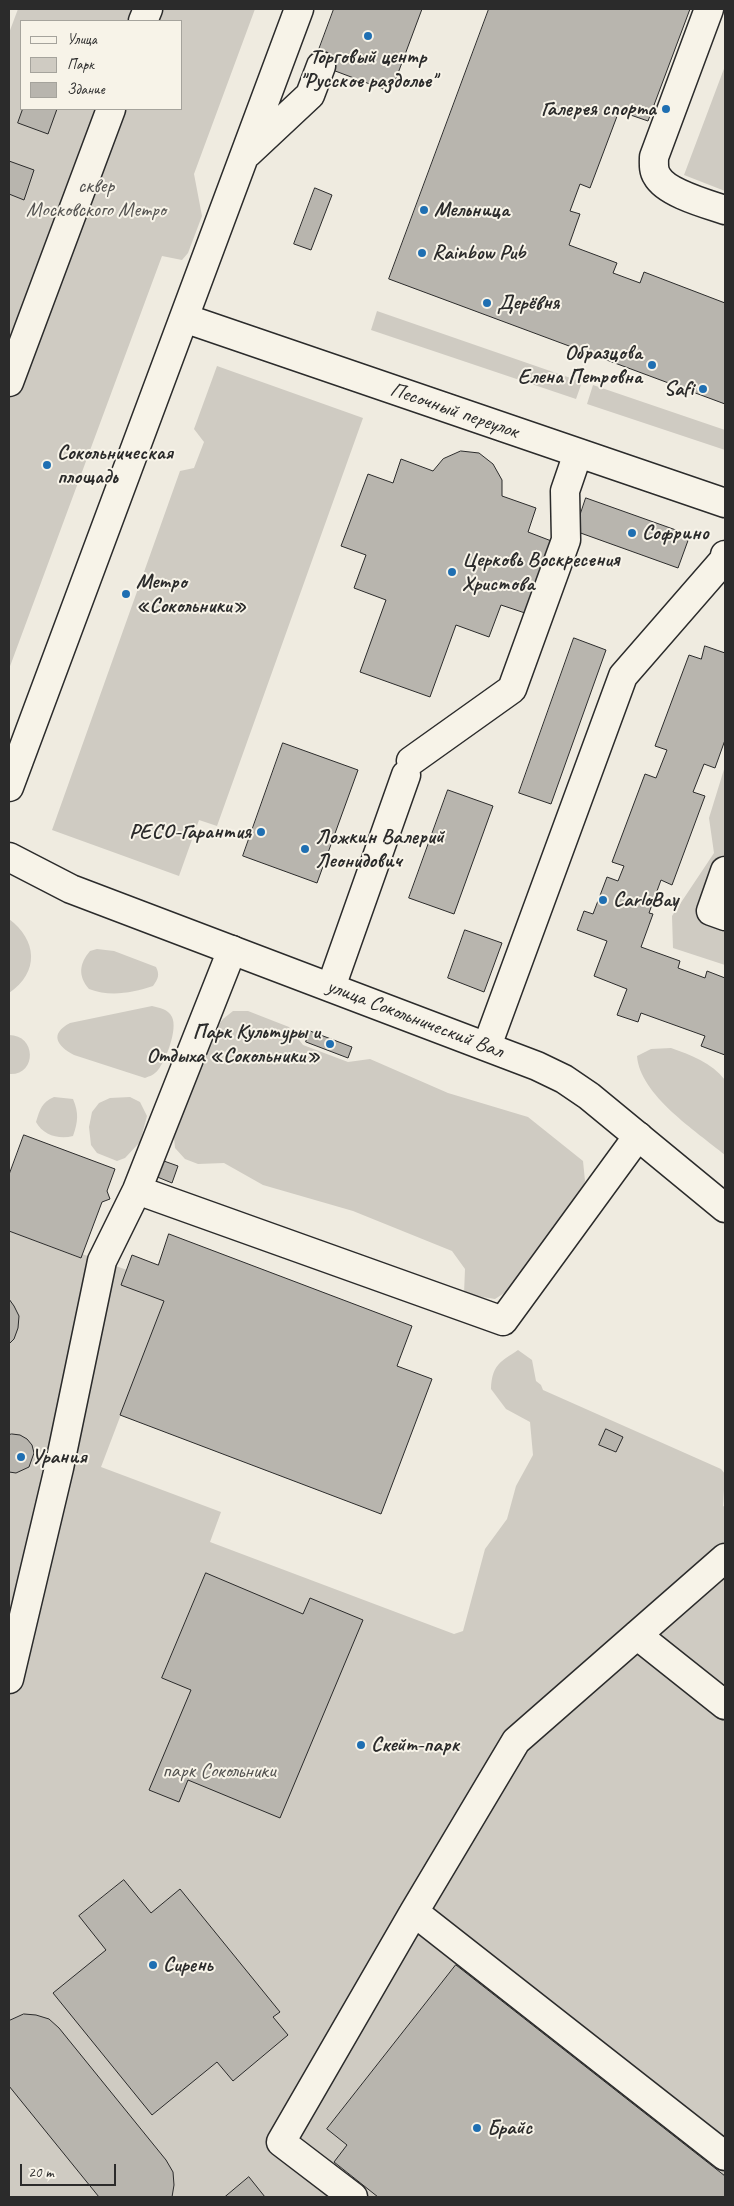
<!DOCTYPE html>
<html>
<head>
<meta charset="utf-8">
<style>
  body { margin:0 }
  #map { position:relative; width:734px; height:2206px; overflow:hidden; background:#efebe0; font-family:Caveat,sans-serif }
  canvas { display:block }
  .frame { position:absolute; inset:0; border:10px solid #2b2b2b; pointer-events:none }
  .legend { position:absolute; left:20px; top:20px; width:162px; height:90px; box-sizing:border-box; background:#f7f3e8; border:1px solid #a5a39c; margin:0; padding:6px 9px; list-style:none; font-size:15px; color:#2b2b2b }
  .legend li { display:flex; align-items:center; gap:10px; height:25px }
  .legend b { width:25px; border:1px solid #a5a39c }
  .scale { position:absolute; left:20px; top:2164px; width:96px; height:22px; box-sizing:border-box; border:2px solid #2b2b2b; border-top:0; padding-left:6px; font-size:15px; line-height:18px; white-space:nowrap; color:#2b2b2b; -webkit-text-stroke:4px #f7f3e8; paint-order:stroke }
</style>
</head>
<body>
<div id="map">
<canvas width="734" height="2206"></canvas>
<div class="frame"></div>
<ul class="legend">
<li><b style="height:6px;background:#f7f3e8"></b>Улица</li>
<li><b style="height:14px;background:#cfcbc2"></b>Парк</li>
<li><b style="height:14px;background:#b8b5ae"></b>Здание</li>
</ul>
<div class="scale">20 m</div>
</div>
<script>
const context = document.querySelector('canvas').getContext('2d');
context.lineJoin = 'round';
function paint(path, color) {
  context.fillStyle = color;
  context.fill(path, 'evenodd');
}
function strokePath(path, color, width, dash) {
  context.strokeStyle = color;
  context.lineWidth = width;
  context.lineCap = dash ? 'butt' : 'round';
  context.setLineDash(dash || []);
  context.stroke(path);
}
function write(font, color, halo, rows, align = 'center') {
  context.font = font + ' Caveat,sans-serif';
  context.lineWidth = 4;
  context.setLineDash([]);
  context.textBaseline = 'middle';
  context.strokeStyle = halo;
  context.fillStyle = color;
  for (const [text, x, y, turn = 0] of rows) {
    context.save();
    context.translate(x, y);
    context.rotate((+turn || 0) * Math.PI / 180);
    context.textAlign = isNaN(turn) ? turn : align;
    if (halo) context.strokeText(text, 0, 0);
    context.fillText(text, 0, 0);
    context.restore();
  }
}
const green = new Path2D(`
  M18,9H255L194,174L202,216L188,253L182,260L162,256L9,669V33ZM21,21H181V109H21Z
  M725,66V191L684,175Z
  M377,311L582,382L576,399L371,330Z
  M217,366L363,418L217,826L199,820L179,876L52,830L180,471L194,468L204,442L194,429Z
  M593,385L725,430V450L587,404Z
  M725,766V965L673,948L672,916L714,853L709,818Z
  M9,919C37,940 40,972 9,993Z
  M97,949L114,951L156,967C160,975 158,979 153,986C132,993 110,997 89,989C78,976 79,964 90,951Z
  M152,1006C160,1008 168,1009 172,1017C178,1029 166,1060 158,1070C154,1075 150,1076 145,1078L74,1055C57,1046 49,1034 70,1023Z
  M233,1011H248L289,1027L303,1045L348,1062L370,1059L448,1093L528,1117L583,1161L585,1181L579,1197L517,1285L495,1299L464,1294L465,1269L452,1251L353,1211L263,1185L224,1163L198,1164L185,1159L175,1148L173,1129L212,1034L223,1019Z
  M9,1035C37,1035 37,1076 9,1074Z
  M671,1048C691,1055 712,1063 725,1080V1155C696,1131 640,1095 637,1056L651,1049Z
  M54,1097L73,1099C79,1113 78,1122 73,1136C59,1140 43,1135 36,1122C40,1109 42,1102 54,1097Z
  M130,1097L140,1102L147,1116L140,1142L125,1158L117,1161L97,1153L91,1145L89,1127L92,1112L99,1103L110,1098Z
  M9,1231L80,1258L82,1254L127,1270L164,1301L101,1467L221,1512L210,1542L454,1634L463,1631L485,1549L507,1519L516,1486L533,1455L530,1422L506,1409L491,1389C492,1365 500,1362 518,1350L532,1360L536,1381L541,1385L543,1390L721,1469L725,1474L723,1506L725,1507V2197H9Z`);
const building = new Path2D(`
  M334,9H422L391,92L314,63Z
  M489,9H690L648,121L619,111L590,188L580,184L570,211L580,214L569,245L617,263L613,273L640,283L644,272L725,303V404L389,279Z
  M23,109H57L48,134L18,123Z
  M9,161L34,170L24,200L9,194Z
  M315,188L332,195L311,250L294,244Z
  M461,451L479,453L493,464L502,480V496L536,508L528,532L554,542L528,614L501,605L489,637L456,625L430,697L360,672L386,600L354,588L366,555L341,546L368,474L393,483L401,459L433,471L443,459Z
  M586,498L690,535L678,568L575,531Z
  M574,638L606,650L551,804L519,793Z
  M705,646L725,653V740L715,768L704,764L693,792L705,796L672,885L661,880L649,913L653,914L641,947L680,961L678,968L705,978L707,971L725,978V1055L701,1046L705,1036L641,1013L638,1022L617,1015L627,989L594,976L607,941L577,930L584,911L593,914L607,877L618,881L624,866L612,862L645,774L656,778L667,750L655,746L689,655L701,659Z
  M283,743L358,770L317,883L243,856Z
  M448,790L493,806L454,914L409,898Z
  M465,930L502,943L484,992L448,978Z
  M310,1031L352,1047L348,1058L306,1042Z
  M24,1135L115,1169L107,1191L110,1199L102,1202L81,1258L9,1231V1175Z
  M161,1160L178,1166L172,1183L155,1176Z
  M169,1234L412,1326L397,1366L432,1379L381,1514L120,1415L164,1301L121,1285L132,1255L158,1265Z
  M9,1299L14,1306L19,1316L18,1328L14,1339L9,1344Z
  M606,1429L623,1437L616,1452L599,1445Z
  M12,1434L20,1435L27,1439L32,1445L34,1453L29,1467L16,1473L9,1472V1435Z
  M206,1573L303,1614L310,1598L363,1620L280,1818L188,1780L179,1802L149,1790L191,1690L162,1678Z
  M124,1880L151,1913L180,1889L280,2012L273,2017L288,2035L233,2081L217,2062L152,2115L53,1993L106,1950L79,1916Z
  M456,1965L725,2176V2197H378L334,2162L347,2145L327,2129Z
  M24,2014L36,2015L49,2019L59,2028L166,2160L173,2172L174,2185L172,2197H99L9,2086V2021Z
  M249,2177L265,2197H225Z`);
const minor = new Path2D(`
  M709,9L654,157C654,163 653,170 657,176C666,193 707,204 725,210
  M143,21L148,9
  M248,153L310,95L321,66
  M184,318L725,503
  M9,382L111,109
  M411,761L512,689L566,540L565,491L578,453
  M9,787L299,9
  M725,871L711,911L725,916
  M331,987L406,775
  M487,1046L623,676L724,560L725,555
  M137,1190L503,1321L638,1136
  M637,1635L725,1705
  M9,1679L59,1468L102,1261L137,1190L232,950
  M414,1912L725,2156
  M353,2197L281,2142L414,1912L516,1741L725,1558`);
const major = new Path2D(`
  M9,857L71,889L537,1066L564,1079L589,1096L725,1208`);
const markers = [
  [368,36,5,"#1f6fb2"],
  [666,109,5,"#1f6fb2"],
  [424,210,5,"#1f6fb2"],
  [422,253,5,"#1f6fb2"],
  [487,303,5,"#1f6fb2"],
  [652,365,5,"#1f6fb2"],
  [703,389,5,"#1f6fb2"],
  [47,465,5,"#1f6fb2"],
  [632,533,5,"#1f6fb2"],
  [452,572,5,"#1f6fb2"],
  [126,594,5,"#1f6fb2"],
  [261,832,5,"#1f6fb2"],
  [305,849,5,"#1f6fb2"],
  [603,900,5,"#1f6fb2"],
  [330,1044,5,"#1f6fb2"],
  [21,1457,5,"#1f6fb2"],
  [361,1745,5,"#1f6fb2"],
  [153,1965,5,"#1f6fb2"],
  [477,2128,5,"#1f6fb2"]
];
const poiNames = [
  ["Торговый центр",368,57,"center"],
  ["\"Русское раздолье\"",368,81,"center"],
  ["Галерея спорта",656,109,"right"],
  ["Мельница",434,210],
  ["Rainbow Pub",432,253],
  ["Дерёвня",497,303],
  ["Образцова",642,353,"right"],
  ["Елена Петровна",642,377,"right"],
  ["Safi",693,389,"right"],
  ["Сокольническая",57,453],
  ["площадь",57,477],
  ["Софрино",642,533],
  ["Церковь Воскресения",462,560],
  ["Христова",462,584],
  ["Метро",136,582],
  ["«Сокольники»",136,606],
  ["РЕСО-Гарантия",251,832,"right"],
  ["Ложкин Валерий",315,837],
  ["Леонидович",315,861],
  ["CarloBay",613,900],
  ["Парк Культуры и",320,1032,"right"],
  ["Отдыха «Сокольники»",320,1056,"right"],
  ["Урания",31,1457],
  ["Скейт-парк",371,1745],
  ["Сирень",163,1965],
  ["Брайс",487,2128]
];
const parkNames = [
  ["сквер",96,186],
  ["Московского Метро",96,210],
  ["парк Сокольники",219,1771]
];
const streetNames = [
  ["Песочный переулок",454,411,19],
  ["улица Сокольнический Вал",415,1019,21]
];
paint(green, '#cfcbc2');
paint(building, '#b8b5ae');
strokePath(building, '#2b2b2b', 1);
strokePath(minor, '#2b2b2b', 31);
strokePath(major, '#2b2b2b', 31);
strokePath(minor, '#f7f3e8', 28);
strokePath(major, '#f7f3e8', 28);
for (const [x, y, r, color] of markers) {
  const dot = new Path2D();
  dot.arc(x, y, r, 0, 2 * Math.PI);
  context.fillStyle = color;
  context.fill(dot);
  strokePath(dot, '#f7f3e8', 2);
}
write('bold 21px', '#2b2b2b', '#f7f3e8', poiNames, 'left');
write('21px', '#545351', '#f7f3e8', parkNames);
write('21px', '#2b2b2b', '#f7f3e8', streetNames);
</script>
</body>
</html>
